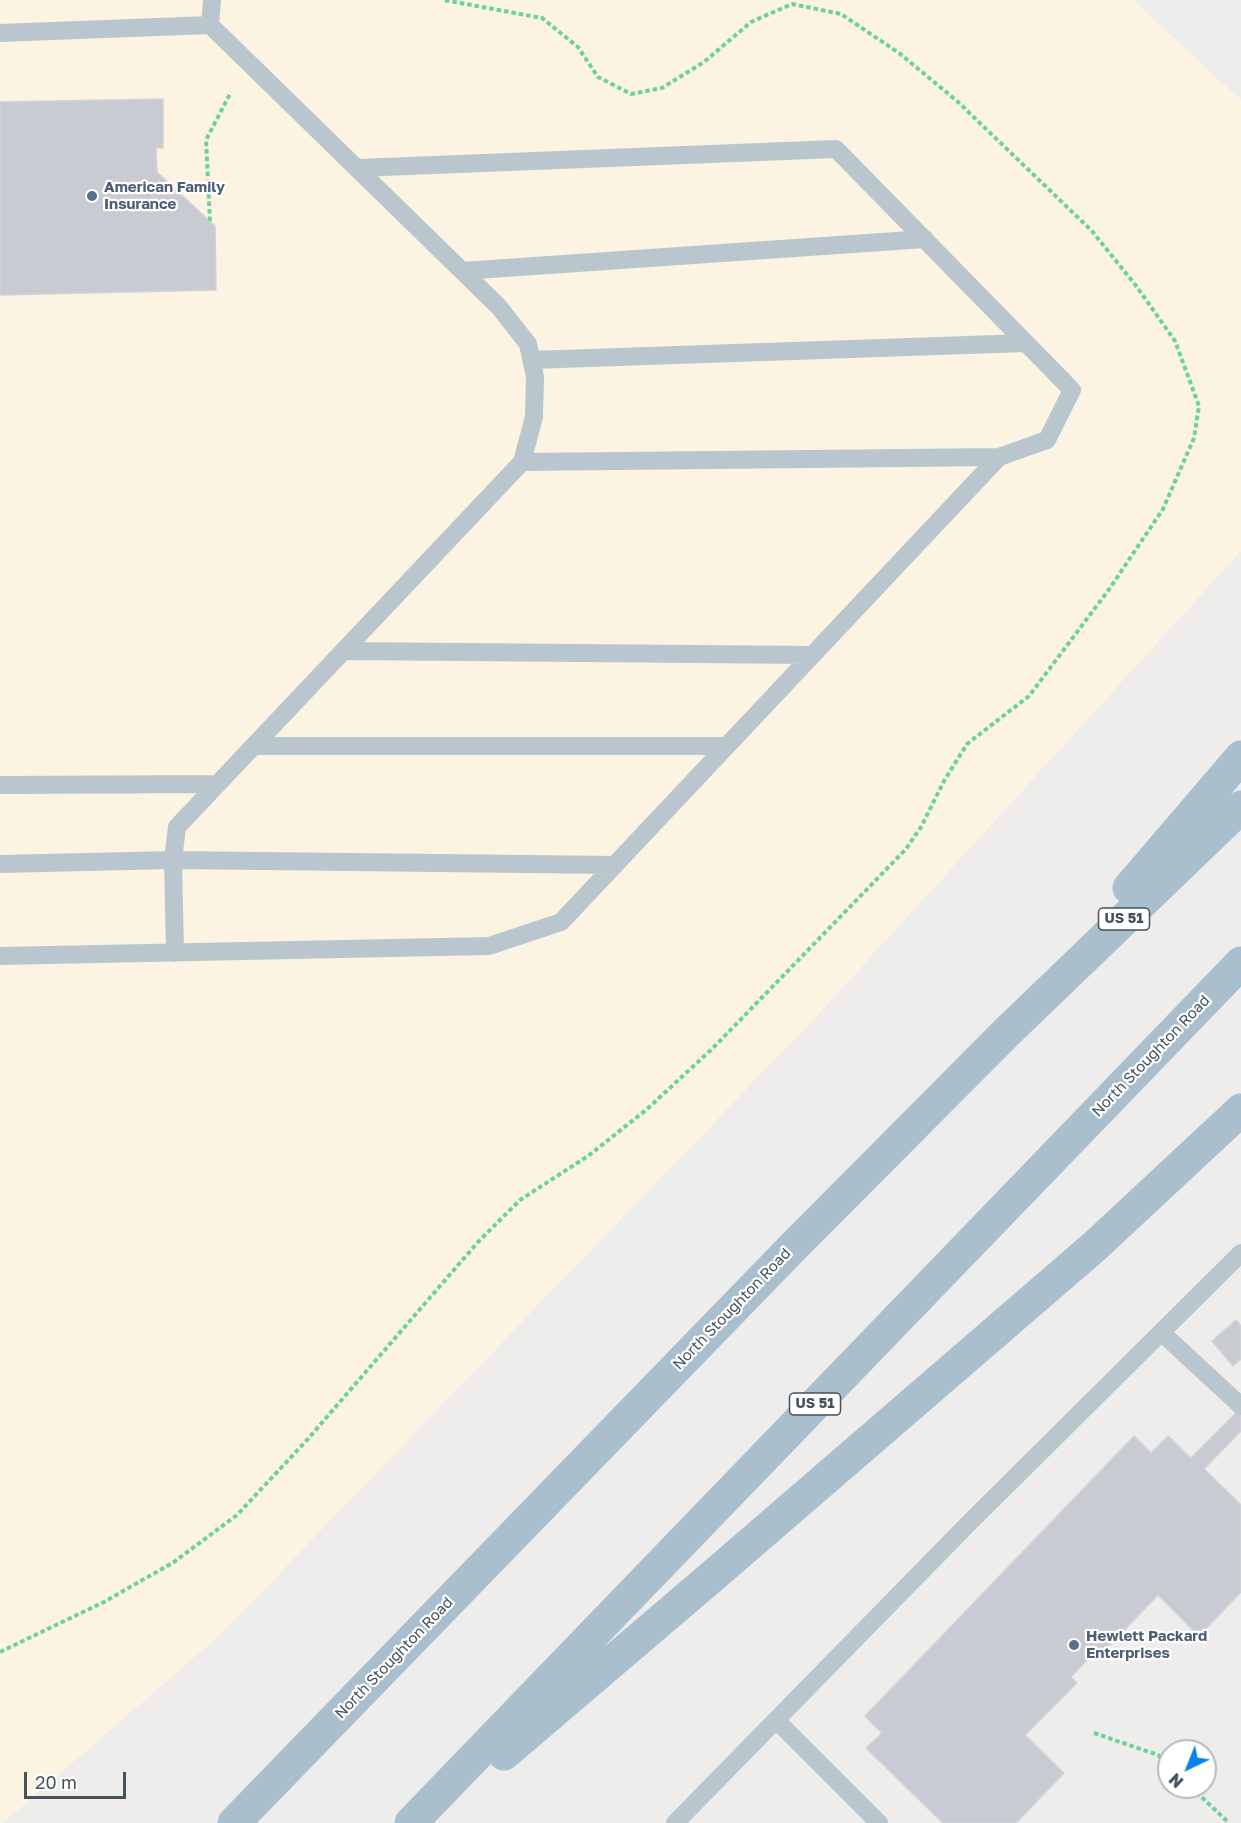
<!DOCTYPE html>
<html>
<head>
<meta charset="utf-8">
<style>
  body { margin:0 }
  #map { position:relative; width:1241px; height:1823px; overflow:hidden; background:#efecec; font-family:"Golos Text",sans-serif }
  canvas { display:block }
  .north { position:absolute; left:1157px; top:1739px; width:60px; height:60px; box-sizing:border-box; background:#fff; border:2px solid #b4babd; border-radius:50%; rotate:223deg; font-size:16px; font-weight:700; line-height:24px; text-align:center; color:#43525b }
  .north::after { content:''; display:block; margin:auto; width:21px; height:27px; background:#0a80ec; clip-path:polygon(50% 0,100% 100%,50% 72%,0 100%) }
  .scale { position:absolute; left:24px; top:1772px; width:102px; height:27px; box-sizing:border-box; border:3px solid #43525b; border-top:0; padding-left:8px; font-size:18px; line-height:21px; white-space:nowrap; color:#43525b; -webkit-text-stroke:4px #fff; paint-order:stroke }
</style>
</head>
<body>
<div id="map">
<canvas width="1241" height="1823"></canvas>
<div class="north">N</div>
<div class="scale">20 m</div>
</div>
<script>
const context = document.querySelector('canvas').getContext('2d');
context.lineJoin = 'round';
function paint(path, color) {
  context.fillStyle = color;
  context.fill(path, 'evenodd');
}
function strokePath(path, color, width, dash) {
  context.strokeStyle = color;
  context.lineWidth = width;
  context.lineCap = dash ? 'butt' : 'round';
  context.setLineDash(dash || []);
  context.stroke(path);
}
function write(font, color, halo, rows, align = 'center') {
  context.font = font + ' "Golos Text",sans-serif';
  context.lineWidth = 4.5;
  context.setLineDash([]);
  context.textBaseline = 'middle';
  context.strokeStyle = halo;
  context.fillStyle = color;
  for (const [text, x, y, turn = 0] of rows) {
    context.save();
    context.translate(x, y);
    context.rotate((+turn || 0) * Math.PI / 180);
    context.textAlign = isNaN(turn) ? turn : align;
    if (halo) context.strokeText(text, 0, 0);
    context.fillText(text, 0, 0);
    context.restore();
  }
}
const commercial = new Path2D(`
  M0,0H1133L1241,100V551L814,1019L221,1634L3,1823H0Z`);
const building = new Path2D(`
  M163,99V148H156L157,172L215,226L216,290L0,295V102Z
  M1236,1320L1241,1326V1359L1233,1366L1212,1341Z
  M1241,1408V1431L1204,1469L1241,1505V1592L1199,1636L1158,1595L1103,1652L1099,1647L1071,1677L1077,1683L1025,1735L1064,1773L1016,1823H943L866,1748L882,1733L865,1716L1134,1436L1151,1453L1168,1436L1191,1458Z`);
const path = new Path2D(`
  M210,221L206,140L231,92
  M0,1652L104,1602L174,1562L237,1515L307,1440L478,1242L520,1200L588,1156L646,1110L713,1048L906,849L921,827L944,781L967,744L1029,696L1110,588L1163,509L1194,438L1199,406L1175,341L1137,287L1092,231L957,101L899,53L841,14L792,4L751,22L704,62L662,88L631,94L598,77L578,47L542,18L444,0
  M1094,1733L1158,1755L1169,1766
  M1191,1787L1229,1823`);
const lane = new Path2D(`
  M210,25L212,0
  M0,33L210,25L499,307L528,344L535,377L534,417L522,462L177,827L173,860L0,864
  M462,271L925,239
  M531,360L1026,343
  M522,462L999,457
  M344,651L812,655
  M254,746H726
  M0,785L218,784
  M175,953L173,860L615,865
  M0,956L489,946L561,922L999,457L1047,440L1072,390L836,149L358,168
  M1162,1333L1241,1406
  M777,1721L879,1823
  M675,1823L970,1522L1241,1253`);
const primary = new Path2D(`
  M1129,888L1241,757
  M504,1754L715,1574L1095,1246L1241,1110
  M234,1823L794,1246L1008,1031L1241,807
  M411,1823L1241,963`);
const markers = [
  [92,196,6,"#5c6f8a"],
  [1074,1645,6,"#5c6f8a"]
];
const shields = [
  [1124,919,51],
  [815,1404,51]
];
const shieldNames = [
  ["US 51",1124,919],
  ["US 51",815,1404]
];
const serviceNames = [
  ["American Family",104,187],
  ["Insurance",104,204],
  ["Hewlett Packard",1086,1636],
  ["Enterprises",1086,1653]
];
const streetNames = [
  ["North Stoughton Road",1151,1056,-46],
  ["North Stoughton Road",732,1309,-46],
  ["North Stoughton Road",394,1658,-46]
];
paint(commercial, '#fdf3e2');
paint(building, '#c8ccd2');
strokePath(building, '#d0d3d9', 1.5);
strokePath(path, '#6bd396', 4, [4.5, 3]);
strokePath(lane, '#b9c6cd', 18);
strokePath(primary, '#a9bfce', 33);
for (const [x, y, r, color] of markers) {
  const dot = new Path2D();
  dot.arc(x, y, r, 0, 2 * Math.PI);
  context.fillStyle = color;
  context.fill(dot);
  strokePath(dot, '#fff', 2);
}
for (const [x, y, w] of shields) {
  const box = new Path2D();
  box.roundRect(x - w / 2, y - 11, w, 22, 4.5);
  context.fillStyle = '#fff';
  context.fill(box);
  strokePath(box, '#43525b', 1.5);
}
write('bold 14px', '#43525b', null, shieldNames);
write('bold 15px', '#4e5e75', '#fff', serviceNames, 'left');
write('15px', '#43525b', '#fff', streetNames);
</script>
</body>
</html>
